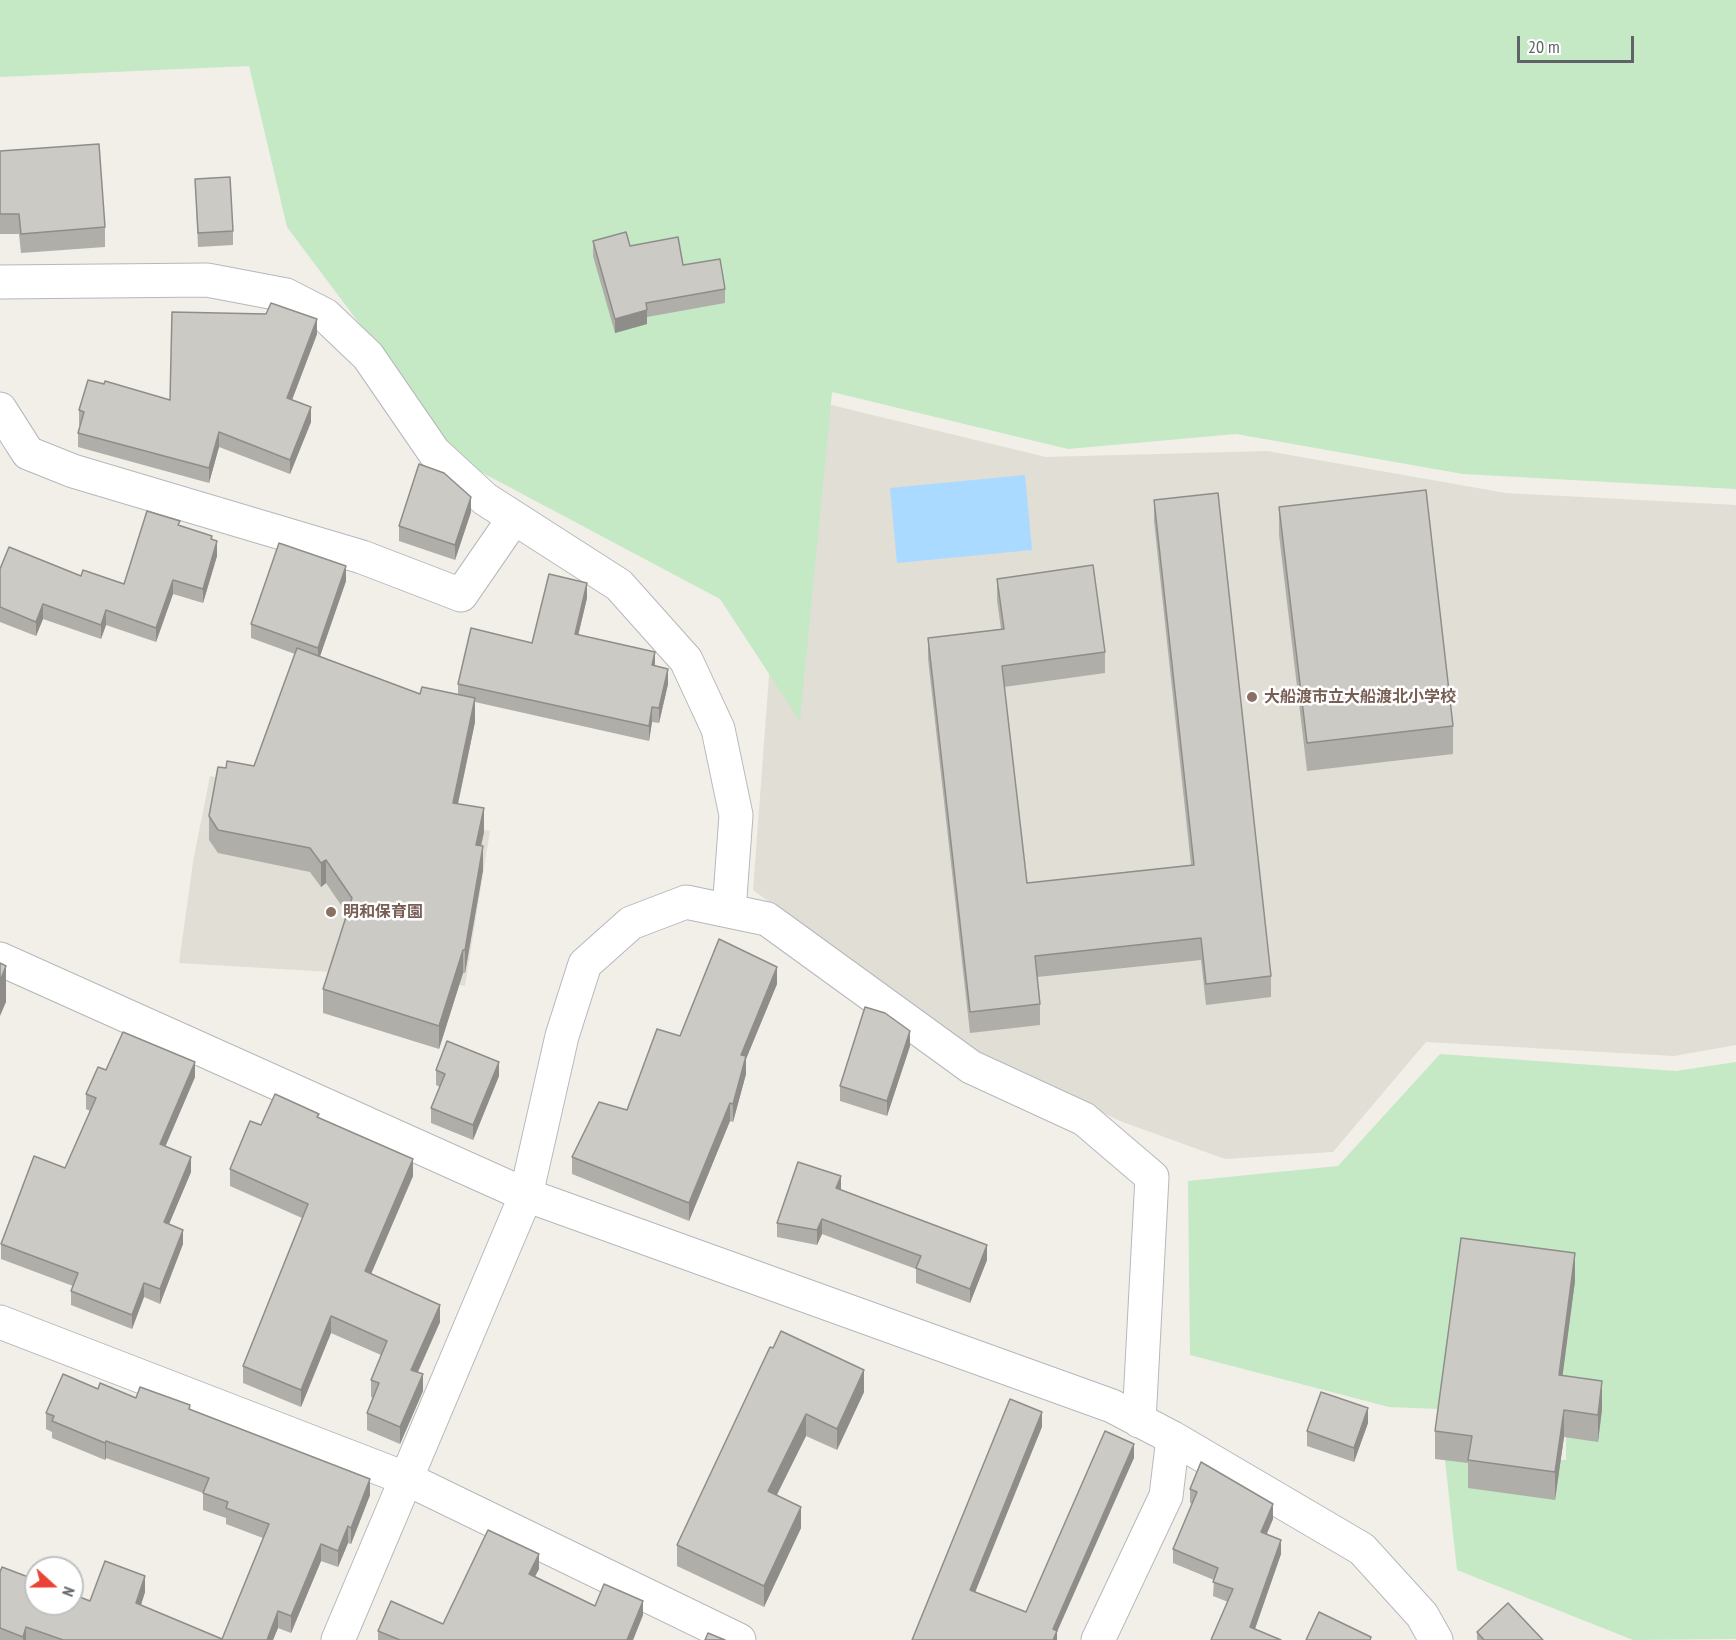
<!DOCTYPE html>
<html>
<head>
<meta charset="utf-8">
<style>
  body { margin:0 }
  #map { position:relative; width:1736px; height:1640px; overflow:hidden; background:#f1efe8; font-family:"PT Sans Narrow",sans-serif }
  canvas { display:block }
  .north { position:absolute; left:24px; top:1556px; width:60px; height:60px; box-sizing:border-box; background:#fff; border:2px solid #bfc1c3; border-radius:50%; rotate:111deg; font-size:16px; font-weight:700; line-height:24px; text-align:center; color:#5f6368 }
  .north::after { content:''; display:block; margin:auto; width:21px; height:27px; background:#ea4335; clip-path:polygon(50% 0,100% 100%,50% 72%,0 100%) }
  .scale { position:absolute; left:1517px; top:36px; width:117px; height:27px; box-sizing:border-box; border:3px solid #5f6368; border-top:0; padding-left:8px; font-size:18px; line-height:21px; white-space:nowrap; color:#5f6368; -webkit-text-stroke:4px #fff; paint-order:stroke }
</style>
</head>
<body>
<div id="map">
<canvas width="1736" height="1640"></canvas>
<div class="north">N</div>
<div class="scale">20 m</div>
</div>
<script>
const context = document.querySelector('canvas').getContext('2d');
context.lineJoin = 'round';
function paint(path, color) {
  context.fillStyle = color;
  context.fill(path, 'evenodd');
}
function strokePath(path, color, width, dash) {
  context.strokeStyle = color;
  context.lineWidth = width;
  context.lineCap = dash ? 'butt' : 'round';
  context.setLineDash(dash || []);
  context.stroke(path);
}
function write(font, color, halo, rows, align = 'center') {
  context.font = font + ' "PT Sans Narrow","Noto Sans JP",sans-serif';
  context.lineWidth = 5;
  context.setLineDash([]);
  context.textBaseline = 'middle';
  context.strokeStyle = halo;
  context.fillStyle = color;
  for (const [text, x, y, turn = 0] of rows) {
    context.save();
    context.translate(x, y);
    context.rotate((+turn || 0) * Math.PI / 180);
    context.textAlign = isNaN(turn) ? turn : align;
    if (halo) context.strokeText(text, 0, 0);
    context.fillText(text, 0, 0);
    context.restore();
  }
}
const education = new Path2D(`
  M790,395L1046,457L1267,451L1506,493L1736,505V1045L1674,1056L1426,1042L1333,1152L1225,1159L1120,1121L971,1049L753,890Z
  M210,776L490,831L465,986L399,976L179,963L193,862Z`);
const green = new Path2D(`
  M0,0H1736V489L1463,474L1236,434L1068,449L832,392L800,721L720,599L464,463L287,227L249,66L0,77Z
  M1440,1054L1676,1071L1736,1062V1639L1633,1640L1457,1570L1445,1460H1566V1414L1389,1407L1190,1355L1188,1181L1338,1166Z`);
const water = new Path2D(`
  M1025,475L1032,550L897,563L890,488Z`);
const minor = new Path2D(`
  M0,282L207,280L286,295L325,315L368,356L434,452L485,499L619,585L686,660L718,729L736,815L729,911
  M0,409L28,453L73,471L362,557L461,595L514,518
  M0,959L526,1195L1112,1406L1173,1438L1362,1549L1422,1615L1436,1640
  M0,1322L407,1479L739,1640
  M338,1640L526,1195L562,1036L585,964L631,923L686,902L767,919L971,1067L1084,1119L1152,1177L1139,1421
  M1098,1640L1166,1496L1173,1438`);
const wall = new Path2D(`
  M0,151L105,227V247L21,253L19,234H0Z
  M195,179L233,231V245L198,247Z
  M593,241L630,246L683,265L725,289V303L647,317V324L615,333L593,256Z
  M317,334L292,400L311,422L290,474L219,447L209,483L78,447V433L80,425H79V410L170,400Z
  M1154,500L1271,976V997L1206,1005L1201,960L1037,977L1040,1004V1025L970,1033L928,659V638L1001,629L997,600V579L1105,652V673L1004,687L1027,883L1191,865L1154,521Z
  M1279,507L1453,726V754L1307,771L1279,535Z
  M471,512L455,560L399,541V526Z
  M180,526L212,539L217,556L203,603L173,594L156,642L106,625L101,639L43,619L36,636L0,622V569L81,576L124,584Z
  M346,581L320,656L420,694L458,695V684L532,643L587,598L578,635L655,666L668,684L659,723L652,722L649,741L475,702V722L458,804L484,832L481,846L483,870L465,973H463L439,1049L323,1013V989L347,914L326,883L321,887L310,872L218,853L209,840V816L226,768L254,766L295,654L251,638V624Z
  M777,984L746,1059V1074L733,1122L730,1121L689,1221L572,1174V1157L627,1110L680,1036Z
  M910,1046L887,1116L840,1101V1086Z
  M106,1070L195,1077L165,1147L191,1172L169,1224L183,1244L160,1304L144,1297L132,1329L71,1305V1291L73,1286L1,1259V1244L65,1168L90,1111L86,1109V1094Z
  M436,1070L499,1076L473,1140L431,1123V1108L440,1087L436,1085Z
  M319,1118L413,1176L371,1274L440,1322L418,1372L423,1391L400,1444L367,1430V1413L373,1398L371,1397V1380L381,1355L331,1333L301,1407L243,1383V1366L302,1218L230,1186V1169L261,1125Z
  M841,1190L987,1260L970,1303L916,1283V1269L822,1234L817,1245L777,1237V1223Z
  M1575,1281L1562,1376L1602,1409L1598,1442L1564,1437L1555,1500L1468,1488V1463L1435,1459V1431Z
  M770,1347L864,1392L837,1450L806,1436L777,1495L801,1528L764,1607L677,1566V1545Z
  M98,1389L190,1410L370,1495L351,1544L348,1543L338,1567L321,1561L291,1633L278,1628L273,1640H0V1572L90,1601L145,1592L141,1605L222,1639L263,1538L226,1524V1518L203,1510V1493L106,1458L105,1460L52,1438V1432L46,1429V1413Z
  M1368,1423L1354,1462L1307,1446V1431Z
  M1190,1489L1273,1519L1267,1534L1281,1554L1255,1629L1211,1640L1228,1602L1213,1596L1214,1580L1173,1563V1549L1192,1504L1190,1503Z
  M539,1569L535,1576L595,1606L643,1615L633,1640H378V1631L443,1624Z
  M1477,1632L1543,1640H1477Z`);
const shadedWall = new Path2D(`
  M647,310V324L615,333V319Z
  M317,319V334L287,413V398Z
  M311,407V422L290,474V460Z
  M219,432V447L209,483V468Z
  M471,497V512L455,560V545Z
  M217,541V556L203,603V589Z
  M346,566V581L318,662V648Z
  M173,580V594L156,642V628Z
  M587,583V598L575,649V634Z
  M43,604V619L36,636V622Z
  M106,610V625L101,639V625Z
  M655,652V666L652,665Z
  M668,669V684L659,723V708Z
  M475,698V722L453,827V803Z
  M652,707V722L649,741V726Z
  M484,808V832L476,868V845Z
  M483,846V870L465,973V950Z
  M326,860V883L321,887V863Z
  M463,950V973L439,1049V1026Z
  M6,966V1002L0,1016V981Z
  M777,967V984L746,1059V1074L733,1122V1104L741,1055Z
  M910,1031V1046L887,1116V1101Z
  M195,1062V1077L160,1159V1144Z
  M499,1062V1076L473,1140V1125Z
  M730,1103V1121L689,1221V1203Z
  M191,1157V1172L164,1236V1222Z
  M413,1159V1176L365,1288V1271Z
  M841,1176V1191L836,1188Z
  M822,1219V1234L817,1245V1230Z
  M183,1230V1244L160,1304V1289Z
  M987,1245V1260L970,1303V1289Z
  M1575,1253V1281L1559,1403V1375Z
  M144,1283V1297L132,1329V1315Z
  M440,1305V1322L411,1387V1370Z
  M331,1316V1333L301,1407V1390Z
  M864,1370V1392L837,1450V1429Z
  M423,1374V1391L400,1444V1427Z
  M1602,1381V1409L1598,1442V1415Z
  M1368,1408V1423L1354,1462V1448Z
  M1564,1410V1437L1555,1500V1472Z
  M1042,1412V1427L970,1605V1590Z
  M806,1414V1436L768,1512V1491Z
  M106,1441V1458L105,1460V1443Z
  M1134,1444V1458L1057,1632V1640H1053V1629Z
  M370,1479V1495L351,1544V1528Z
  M1273,1504V1519L1261,1546V1532Z
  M801,1507V1528L764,1607V1586Z
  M348,1526V1543L338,1567V1551Z
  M1281,1540V1554L1251,1640L1250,1627Z
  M321,1544V1561L291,1633V1616Z
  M539,1554V1569L529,1588V1574Z
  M145,1576V1592L136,1620V1603Z
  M643,1601V1615L633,1640H627Z
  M278,1611V1628L273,1640H267Z
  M26,1627V1640H23V1637Z`);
const building = new Path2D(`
  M99,144L105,227L21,234L19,214H0V151Z
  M230,177L233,231L198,233L195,179Z
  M626,232L630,246L678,237L683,265L720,259L725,289L646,303L647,310L615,319L593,241Z
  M271,303L317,319L287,398L311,407L290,460L219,432L209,468L78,433L84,412L79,410L88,380L104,384L105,381L170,400L172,312L266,314Z
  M419,464L444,473L471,497L455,545L399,526Z
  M1426,490L1453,726L1307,743L1279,507Z
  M1218,493L1271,976L1206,984L1201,938L1035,956L1040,1004L970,1012L928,638L1004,629L997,579L1093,565L1105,652L1002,666L1027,883L1194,865L1154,500Z
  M147,511L180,521L178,525L212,536L211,539L217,541L203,589L173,580L156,628L106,610L101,625L43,604L36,622L0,607V569L9,547L81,576L83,570L124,584Z
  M279,543L346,566L318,648L251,624Z
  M549,574L587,583L575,634L655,652L652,665L668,669L659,708L652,707L649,726L458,684L471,628L532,643Z
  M297,648L420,694L422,687L475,698L453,803L484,808L476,845L483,846L465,950H463L439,1026L323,989L352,898L326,860L321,863L310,848L218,830L209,816L218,767L226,768L227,761L254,766Z
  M719,939L777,967L741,1055L746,1056L733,1104L730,1103L689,1203L572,1157L599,1102L627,1110L657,1029L680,1036Z
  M0,963L6,966L0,981Z
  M865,1007L885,1013L910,1031L887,1101L840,1086Z
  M123,1032L195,1062L160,1144L191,1157L164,1222L183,1230L160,1289L144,1283L132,1315L71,1291L78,1273L1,1244L34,1156L65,1168L96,1098L86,1094L98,1067L106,1070Z
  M447,1041L499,1062L473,1125L431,1108L445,1074L436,1070Z
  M275,1094L319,1114L317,1117L413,1159L365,1271L440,1305L411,1370L423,1374L400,1427L367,1413L379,1383L371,1380L387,1341L331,1316L301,1390L243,1366L308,1204L230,1169L250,1121L261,1125Z
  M798,1162L841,1176L836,1188L987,1245L970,1289L916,1268L921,1256L822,1219L817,1230L777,1223Z
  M1461,1238L1575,1253L1559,1375L1602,1381L1598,1415L1564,1410L1555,1472L1468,1460L1472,1436L1435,1431Z
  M781,1331L864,1370L837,1429L806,1414L768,1491L801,1507L764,1586L677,1545L770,1347L773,1348Z
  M63,1374L98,1389L100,1383L136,1398L140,1387L190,1405L189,1409L370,1479L351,1528L348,1526L338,1551L321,1544L291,1616L278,1611L267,1640H63L26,1627L23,1637L0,1628V1572L2,1567L36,1580V1604H72V1594L90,1601L105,1561L145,1576L136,1603L222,1639L269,1524L226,1508L228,1502L203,1493L209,1478L106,1441L105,1443L52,1421L54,1416L46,1413Z
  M1321,1392L1368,1408L1354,1448L1307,1431Z
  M1010,1399L1042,1412L970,1590L1026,1612L1105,1431L1134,1444L1053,1629L1057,1631L1053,1640H912Z
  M1201,1462L1273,1504L1261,1532L1281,1540L1250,1627L1281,1640H1211L1233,1589L1213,1582L1218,1568L1173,1549L1197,1492L1190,1489Z
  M488,1530L539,1554L529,1574L595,1606L604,1584L643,1601L627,1640H400L378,1631L391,1601L443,1624Z
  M1508,1603L1543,1640H1484L1477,1632Z
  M1319,1612L1371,1637L1370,1640H1306Z
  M708,1633L725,1640H705Z`);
const markers = [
  [1252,697,6,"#8d6e63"],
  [331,912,6,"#8d6e63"]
];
const educationNames = [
  ["大船渡市立大船渡北小学校",1264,697],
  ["明和保育園",343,912]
];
paint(education, '#e1ded6');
paint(green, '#c5e8c5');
paint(water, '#aadaff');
strokePath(minor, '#b5b8bc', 35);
strokePath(minor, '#fff', 33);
paint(wall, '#afaea9');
paint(shadedWall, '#8f8d8a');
paint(building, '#cccac5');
strokePath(building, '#8f8d8a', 1.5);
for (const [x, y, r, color] of markers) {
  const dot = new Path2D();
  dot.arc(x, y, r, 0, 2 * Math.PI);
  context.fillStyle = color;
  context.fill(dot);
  strokePath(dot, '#fff', 2);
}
write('bold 16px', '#785e54', '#fff', educationNames, 'left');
</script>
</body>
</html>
